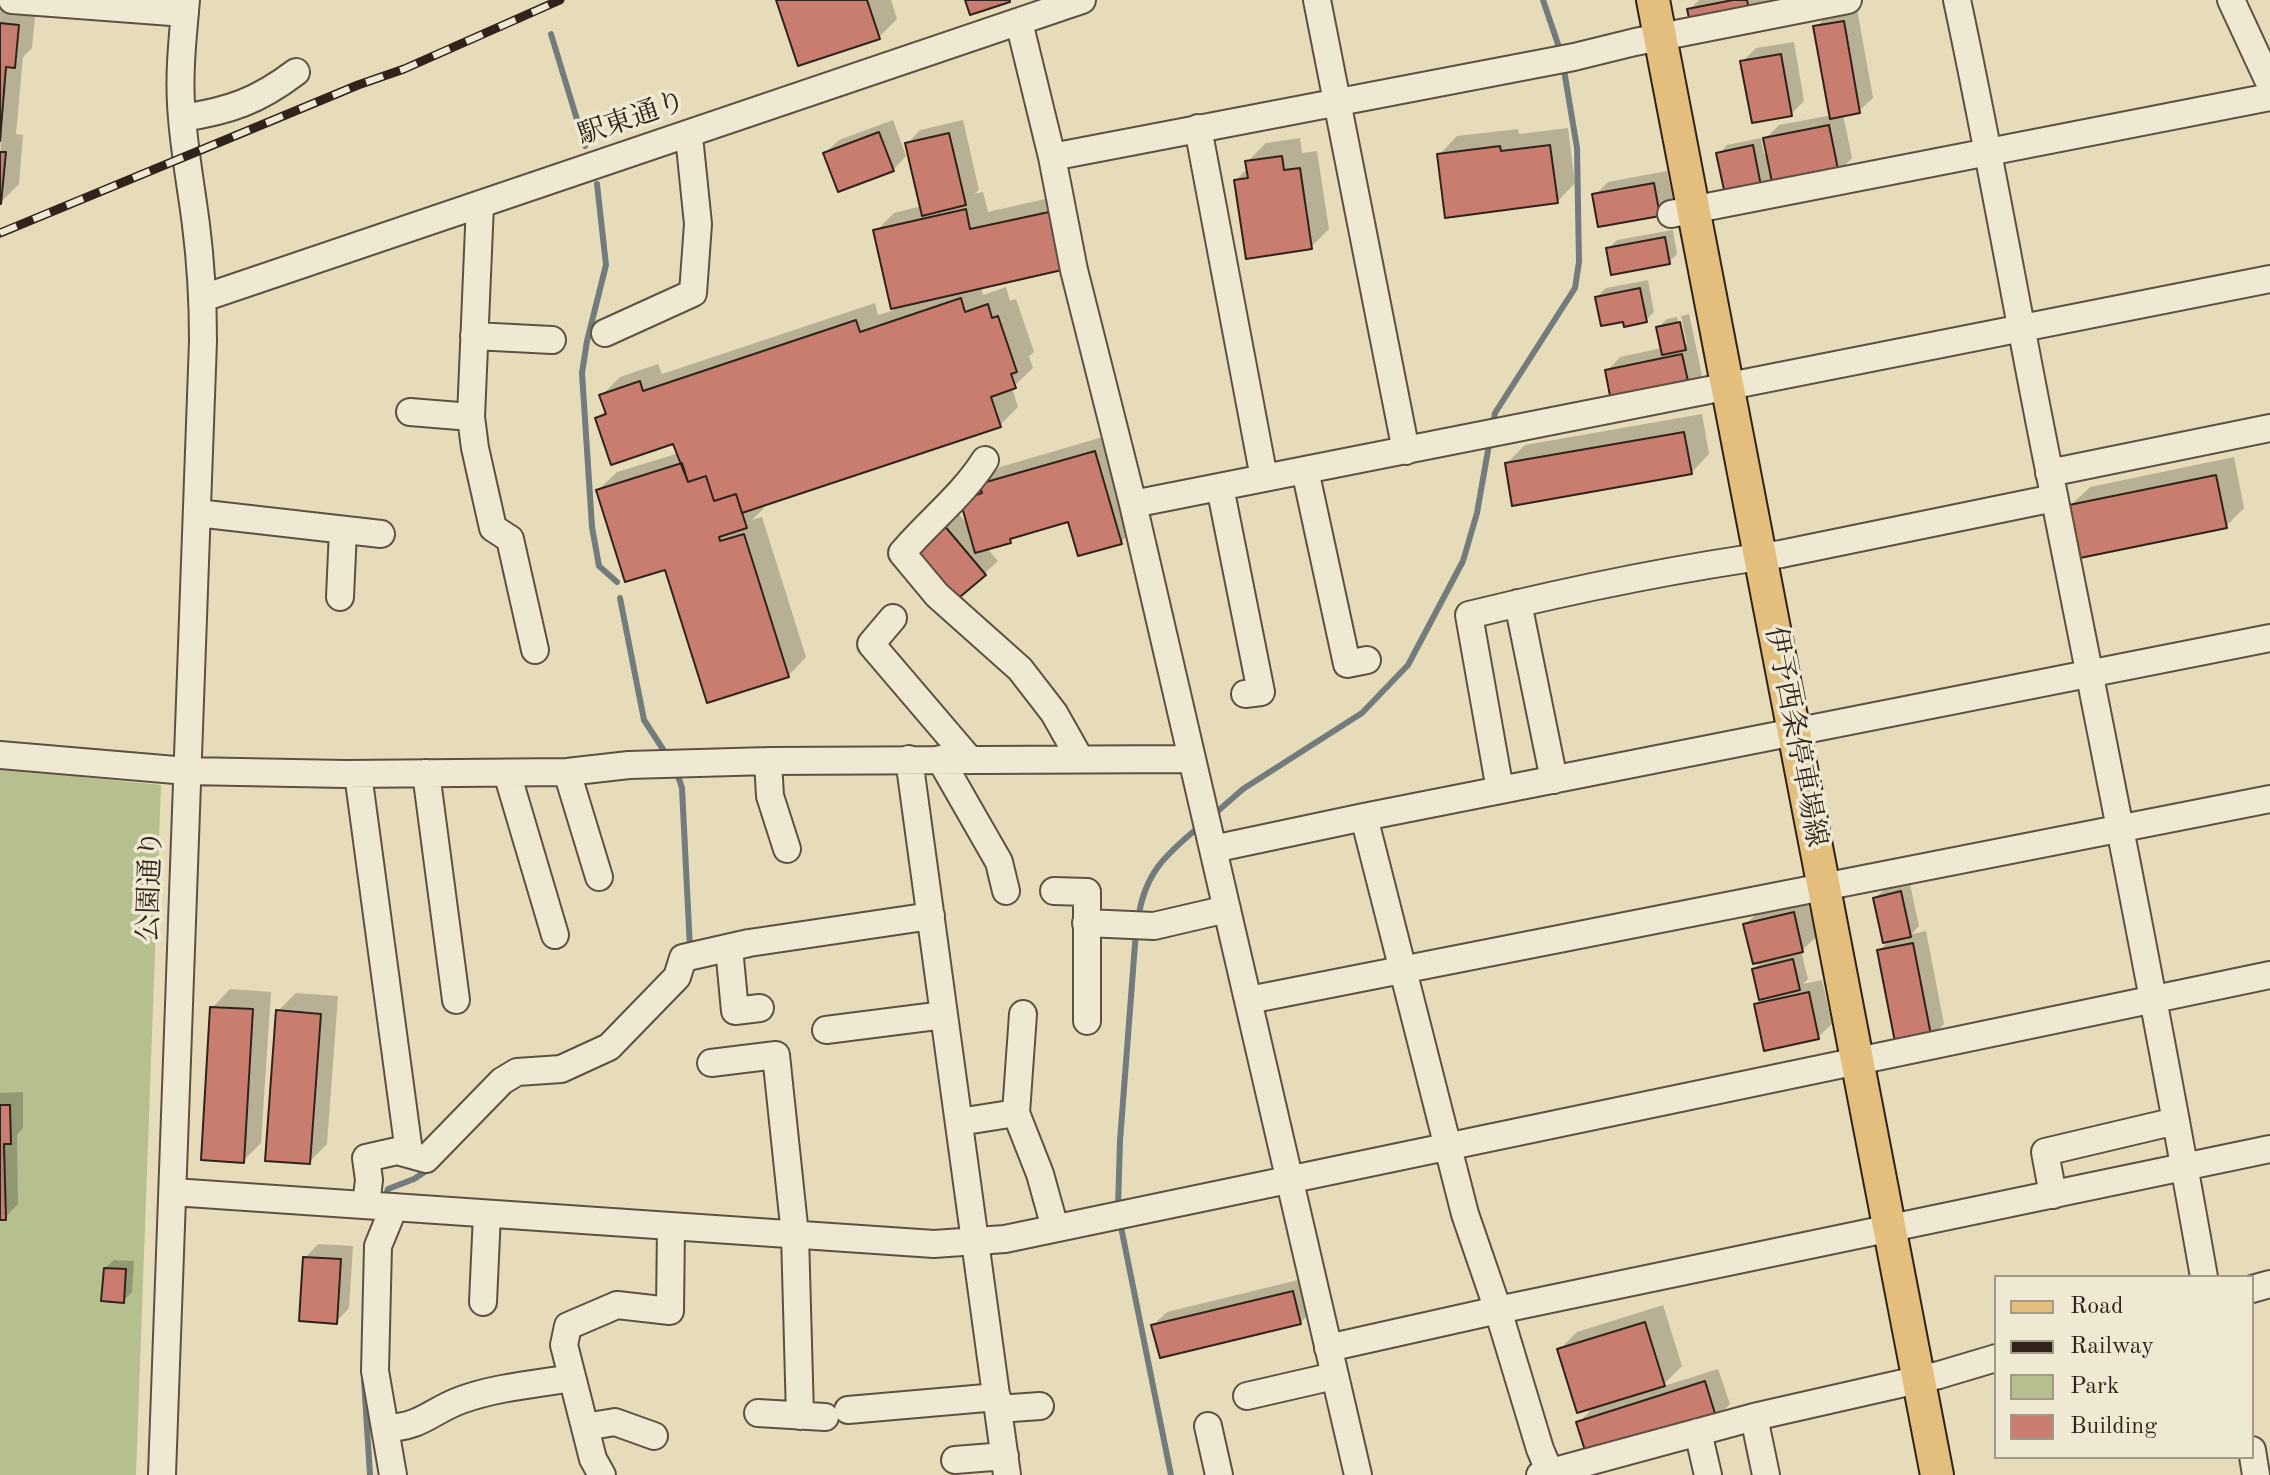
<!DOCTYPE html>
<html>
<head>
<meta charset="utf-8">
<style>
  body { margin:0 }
  #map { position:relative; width:2270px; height:1475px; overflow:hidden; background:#e7dcba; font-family:"Old Standard TT",serif }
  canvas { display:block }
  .legend { position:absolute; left:1994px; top:1275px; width:260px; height:184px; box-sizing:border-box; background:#efe8d2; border:2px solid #a39989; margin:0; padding:10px 14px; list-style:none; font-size:24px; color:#31231b }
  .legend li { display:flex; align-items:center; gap:16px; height:40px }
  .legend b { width:40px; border:2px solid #a39989 }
</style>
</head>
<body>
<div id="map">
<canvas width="2270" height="1475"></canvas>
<ul class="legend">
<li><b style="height:10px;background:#e4be7d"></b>Road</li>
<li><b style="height:10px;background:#31231b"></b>Railway</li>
<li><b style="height:22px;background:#b6c08f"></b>Park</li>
<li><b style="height:22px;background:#c97d6f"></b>Building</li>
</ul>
</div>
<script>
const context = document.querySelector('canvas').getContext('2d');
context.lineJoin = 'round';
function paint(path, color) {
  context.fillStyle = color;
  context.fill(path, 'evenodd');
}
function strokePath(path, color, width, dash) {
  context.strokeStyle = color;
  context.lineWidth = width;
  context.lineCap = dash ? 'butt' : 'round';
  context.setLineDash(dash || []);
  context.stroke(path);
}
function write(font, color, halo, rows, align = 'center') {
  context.font = font + ' "Old Standard TT","Noto Serif JP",serif';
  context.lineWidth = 7;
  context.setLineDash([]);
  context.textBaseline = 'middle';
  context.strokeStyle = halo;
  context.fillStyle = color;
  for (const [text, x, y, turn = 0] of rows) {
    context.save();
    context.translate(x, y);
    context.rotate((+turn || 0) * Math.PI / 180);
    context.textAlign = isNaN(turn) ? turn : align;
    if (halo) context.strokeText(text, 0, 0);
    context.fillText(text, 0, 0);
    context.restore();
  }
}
const green = new Path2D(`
  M0,769L161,785L136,1475H0Z`);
const shadow = new Path2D(`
  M778,0H891L897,19L879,37Z
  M1699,0H1795L1790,5L1689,10Z
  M0,4L36,7L32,48L23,57L16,134L23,135L19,184L1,202Z
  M1857,9L1873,98L1859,111L1843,114L1852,158L1838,172L1773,177L1761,189L1719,154L1727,145L1761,138L1764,154L1768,153L1765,139L1779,125L1832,115L1816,27L1829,14Z
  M1794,42L1804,101L1791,114L1742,62L1756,48Z
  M893,120L906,156L893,170L825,153L839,140Z
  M963,120L979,190L974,194L983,192L988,212L1067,194L1079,250L981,287L983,295L1006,287L1010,301L1016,299L1034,352L1029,356L1033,368L1012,388L1018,407L1000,425L763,504L764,508L752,520L762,517L806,657L788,676L667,567L598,490L617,472L679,453L674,442L598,418L606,410L602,395L620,377L658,364L662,374L875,303L878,315L894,310L876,231L894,213L922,206L907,144L920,130Z
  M1568,128L1575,183L1557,202L1439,155L1457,136L1518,129L1519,134Z
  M1300,138L1302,153L1317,151L1329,229L1311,247L1236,180L1248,168L1247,162L1266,143Z
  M1667,171L1673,200L1659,214L1595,195L1608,182Z
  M1673,230L1677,254L1669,262L1608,249L1617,240Z
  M1648,280L1654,312L1646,320L1597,297L1606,288Z
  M1689,314L1702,375L1689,388L1607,371L1620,357L1662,348L1658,327L1667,319L1677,317L1683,344H1687L1681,316Z
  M1702,414L1709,454L1691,473L1507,463L1525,445Z
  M1113,434L1139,524L1121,542L1069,520L1016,535L1010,541L987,548L998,561L984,574L914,551L957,512L970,527L962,501L1000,467Z
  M2234,457L2244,508L2226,526L2071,505L2090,487Z
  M1910,884L1919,926L1912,934L1926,931L1944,1024L1931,1038L1879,951L1891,939L1875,898L1884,890Z
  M1807,900L1816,937L1801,951L1808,979L1803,984L1822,980L1832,1024L1818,1037L1756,1005L1761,1000L1754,969L1764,959L1746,924L1759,911Z
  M230,989L271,992L261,1143L243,1161L212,1008Z
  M296,993L338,996L327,1144L309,1162L278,1011Z
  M23,1092V1128L17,1135L18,1204L5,1218H0V1093Z
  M318,1244L353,1246L349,1308L336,1322L305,1258Z
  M114,1260L134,1261L132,1292L123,1301L105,1268Z
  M1306,1278L1314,1309L1300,1323L1153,1325L1167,1312Z
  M1663,1305L1682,1366L1661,1387L1718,1369L1730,1404L1716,1418L1578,1423L1596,1405L1559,1350L1577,1332Z`);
const stream = new Path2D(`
  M1543,0L1561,53
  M551,34L585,146
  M597,184L606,265L587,341L582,373L592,527L599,566L617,582
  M1493,424L1495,413L1575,288L1579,262L1577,148L1563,64
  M620,598L644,720L668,757
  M676,770L682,788L690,949
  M1211,817L1243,789L1362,713L1408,665L1463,561L1477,513L1490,439
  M1138,920C1144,874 1165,855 1200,826
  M384,1199L388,1189L414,1179L432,1167
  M1118,1207L1120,1141L1136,931
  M1120,1222L1171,1475
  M364,1380L370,1475`);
const building = new Path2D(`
  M776,0H867L880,39L798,66Z
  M965,0H1010V2L970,15Z
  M1733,0H1747L1750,15L1691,27L1687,9Z
  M1844,21L1860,113L1830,119L1813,26Z
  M0,23L19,25L15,68L6,67L0,141Z
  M1781,54L1792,116L1752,123L1740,61Z
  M1829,125L1839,174L1773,187L1763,138Z
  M879,132L894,171L838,192L823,153Z
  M949,133L966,205L922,216L905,143Z
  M1550,145L1558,203L1445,218L1437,154L1500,146L1501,151Z
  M1753,145L1762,191L1726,199L1716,153Z
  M0,152H6L1,204H0Z
  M1282,156L1284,170L1300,168L1312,249L1246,259L1234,180L1248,178L1245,161Z
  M1654,183L1660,216L1598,227L1592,194Z
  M966,209L970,229L1049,212L1062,270L891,309L873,230Z
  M1665,237L1670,264L1611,275L1606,248Z
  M1640,288L1647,322L1624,327L1623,322L1601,326L1595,297Z
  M961,298L965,312L988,304L992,318L998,316L1017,372L1011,374L1016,388L991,397L1001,427L742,513L736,494L714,501L706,476L688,482L673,444L611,465L595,418L606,414L599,395L640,381L643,391L856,320L860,332Z
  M1680,322L1686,350L1662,355L1656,327Z
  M1682,354L1690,390L1612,406L1605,370Z
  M1684,432L1692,474L1512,506L1505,463Z
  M1095,451L1122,544L1078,556L1068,522L1010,539L1011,543L975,553L960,500L982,493L979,484Z
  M682,463L688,482L706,476L714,501L736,494L747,528L719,537L720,541L744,534L789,677L707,703L665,570L625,582L596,490Z
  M2216,475L2227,528L2080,558L2069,505Z
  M943,524L986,575L954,602L911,551Z
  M1901,891L1911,937L1883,943L1873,898Z
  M1794,912L1803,952L1753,964L1743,924Z
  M1913,943L1932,1040L1896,1047L1877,950Z
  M1793,959L1800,990L1759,1000L1752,969Z
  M1809,992L1819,1039L1764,1051L1754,1004Z
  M210,1007L253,1009L244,1163L201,1160Z
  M276,1010L321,1014L310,1164L265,1161Z
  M0,1105H10L11,1144H4L6,1220H0Z
  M303,1257L341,1259L337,1324L299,1321Z
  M104,1268L126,1269L124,1303L101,1301Z
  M1293,1291L1301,1324L1160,1358L1151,1325Z
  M1645,1322L1665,1386L1577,1413L1557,1349Z
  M1705,1381L1717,1420L1588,1460L1576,1422Z`);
const minor = new Path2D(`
  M12,0L185,13
  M1317,0L1406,451
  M1957,0C1991,158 2018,317 2050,475C2103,742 2157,1009 2204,1277
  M2231,0L2270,84
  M1019,22L1052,157L1074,270L1133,504L1358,1475
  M182,118C229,111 258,101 296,72
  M1198,128L1264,478
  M1052,157L1574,57L1635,42L1848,0
  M480,204L471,417L475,448L493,528L510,539L535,650
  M1671,214L2270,97
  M203,298L1082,0
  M605,333L693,293L698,224L690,146L685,135
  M474,336L552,340
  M410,412L471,417
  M985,460C963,495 929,521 902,553L937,595L1020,669L1054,713L1080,759
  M1305,470L1347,664L1367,660
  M2049,473L2270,428
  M1220,487L1261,692L1245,694
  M1133,504L2270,279
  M197,513L381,534
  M340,597L343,530
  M1518,603L1554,780
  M893,618L871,644L970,760
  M0,755L187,771L346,774L567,772L629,765L768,761L1191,759
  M909,759L1007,1475
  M940,759L999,862L1006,891
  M768,761L770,796L787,849
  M567,772L599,877
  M426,773L456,1000
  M507,773L555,935
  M358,774L409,1152
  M1500,790L1469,615C1571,590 1676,568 1781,554L2054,498
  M1364,817L1465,1214L1498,1310L1540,1449L1551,1475
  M1213,849L1364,817L2270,638
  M1054,891L1087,892V1021
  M1086,923L1154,926L1227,909
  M729,948L735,1011L760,1008
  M1249,1000L2270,799
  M1023,1014L1016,1113L1040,1174L1055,1228
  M826,1030L944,1015
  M711,1063L776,1055L795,1235L800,1416
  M959,1122L1016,1113
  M173,1192L934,1244L1005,1239L2270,975
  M2053,1195L2045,1152L2176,1121
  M366,1205L369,1180L366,1158L397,1151L426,1159L502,1081L517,1072L561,1069L609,1047L677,977L683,958L749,943L931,916
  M2252,1289L2270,1284
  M483,1302L487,1214
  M1328,1348L1498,1310L2270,1149
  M1247,1396L1334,1376
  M998,1409L1040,1406
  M848,1410L997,1397
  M758,1413L825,1417
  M1754,1417L1766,1475
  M1208,1426L1219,1475
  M585,1427L615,1422L654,1436
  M386,1428C422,1427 431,1411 461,1400C497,1387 536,1384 572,1378
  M1698,1432L1708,1475
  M2252,1450L2256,1475
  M955,1460L1005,1456
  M162,1475L203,341C203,302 201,264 196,225C191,185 183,145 181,104C179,69 183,35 186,0
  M393,1475L375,1371L378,1246L394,1207
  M602,1475L593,1459L564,1345L568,1326L617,1305L670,1311L671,1227
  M1540,1475L1754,1417L1939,1375L1996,1358`);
const major = new Path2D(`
  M1653,0L1937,1475`);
const rail = new Path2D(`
  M0,233L358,85L404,69L560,0`);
const streetNames = [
  ["駅東通り",632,119,-19],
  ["伊予西条停車場線",1795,737,79],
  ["公園通り",151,886,-88]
];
paint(green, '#b6c08f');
paint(shadow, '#0003');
strokePath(stream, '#727c7c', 6);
paint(building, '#c97d6f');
strokePath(building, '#31231b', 2);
strokePath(minor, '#5e5143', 30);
strokePath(major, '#31231b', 36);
strokePath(minor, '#efe8d2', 26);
strokePath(major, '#e4be7d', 32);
strokePath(rail, '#31231b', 9);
strokePath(rail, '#efe8d2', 6, [18]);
write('28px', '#31231b', '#efe8d2', streetNames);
</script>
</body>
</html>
